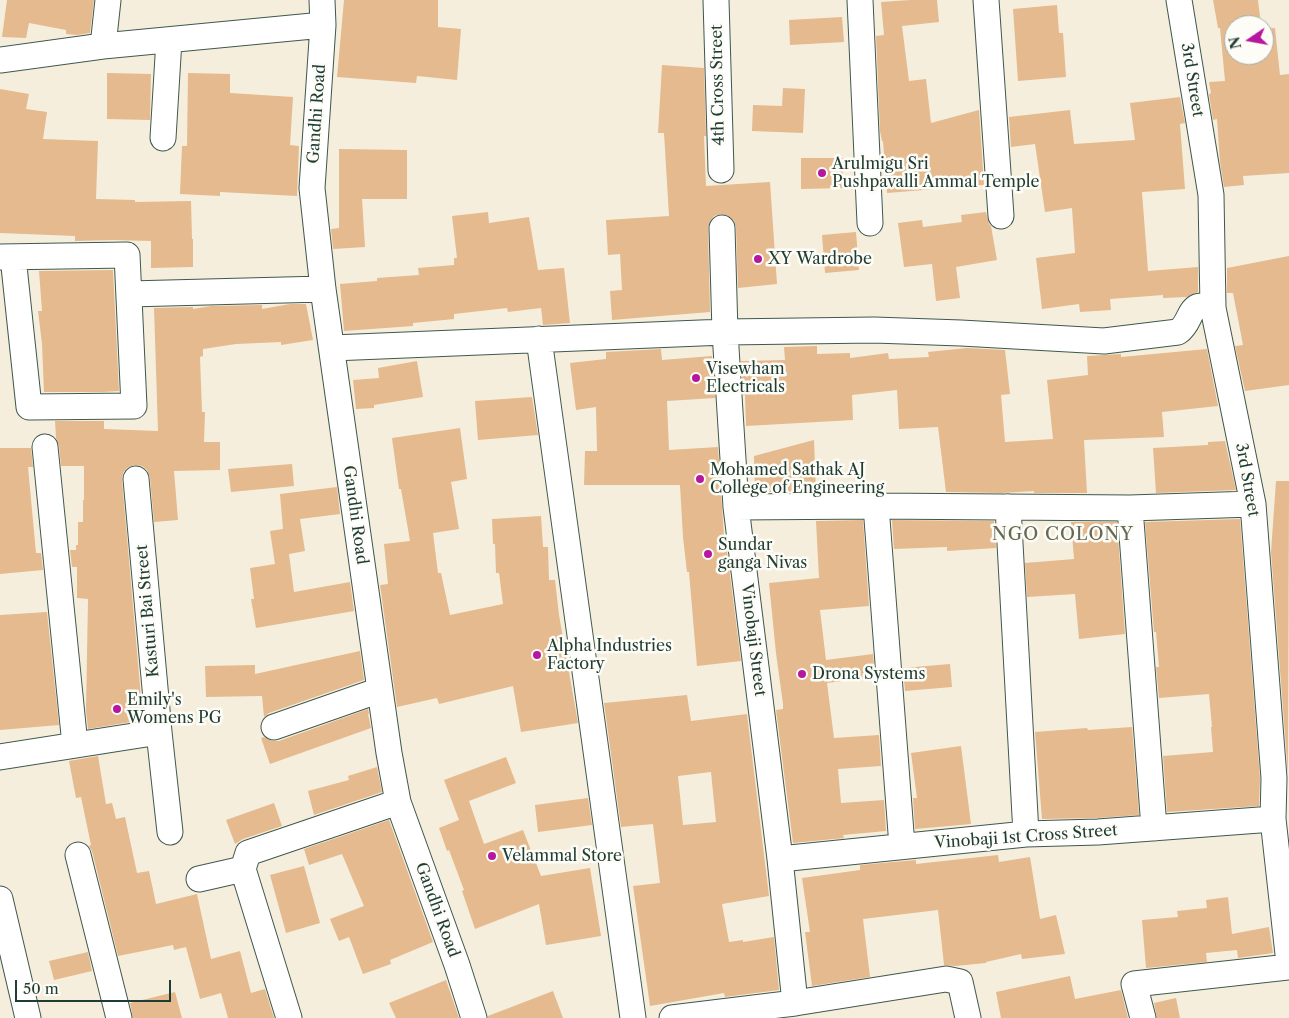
<!DOCTYPE html>
<html>
<head>
<meta charset="utf-8">
<style>
  body { margin:0 }
  #map { position:relative; width:1289px; height:1018px; overflow:hidden; background:#f6eedc; font-family:"Libre Caslon Text",serif }
  canvas { display:block }
  .north { position:absolute; left:1224px; top:15px; width:50px; height:50px; box-sizing:border-box; background:#fdfcf7; border:1px solid #a4b0a9; border-radius:50%; rotate:258deg; font-size:14px; font-weight:700; line-height:20px; text-align:center; color:#1f3d34 }
  .north::after { content:''; display:block; margin:auto; width:18px; height:22px; background:#b5179e; clip-path:polygon(50% 0,100% 100%,50% 72%,0 100%) }
  .scale { position:absolute; left:15px; top:980px; width:156px; height:22px; box-sizing:border-box; border:2px solid #1f3d34; border-top:0; padding-left:6px; font-size:15px; line-height:18px; white-space:nowrap; color:#1f3d34; -webkit-text-stroke:4px #fdfcf7; paint-order:stroke }
</style>
</head>
<body>
<div id="map">
<canvas width="1289" height="1018"></canvas>
<div class="north">N</div>
<div class="scale">50 m</div>
</div>
<script>
const context = document.querySelector('canvas').getContext('2d');
context.lineJoin = 'round';
function paint(path, color) {
  context.fillStyle = color;
  context.fill(path, 'evenodd');
}
function strokePath(path, color, width, dash) {
  context.strokeStyle = color;
  context.lineWidth = width;
  context.lineCap = dash ? 'butt' : 'round';
  context.setLineDash(dash || []);
  context.stroke(path);
}
function write(font, color, halo, rows, align = 'center') {
  context.font = font + ' "Libre Caslon Text",serif';
  context.lineWidth = 5;
  context.setLineDash([]);
  context.textBaseline = 'middle';
  context.strokeStyle = halo;
  context.fillStyle = color;
  for (const [text, x, y, turn = 0] of rows) {
    context.save();
    context.translate(x, y);
    context.rotate((+turn || 0) * Math.PI / 180);
    context.textAlign = isNaN(turn) ? turn : align;
    if (halo) context.strokeText(text, 0, 0);
    context.fillText(text, 0, 0);
    context.restore();
  }
}
const building = new Path2D(`
  M7,0H94L90,33L77,35L66,34V30L29,23L26,38L2,37Z
  M344,0H438V27L461,29L457,80L417,76L416,83L337,77Z
  M910,0H937L939,22L902,26L909,81L926,79L931,123L979,110L984,185L887,193L883,141H882L880,131L876,36L884,35L881,2Z
  M1213,0H1258L1261,25H1234V55H1264V29L1275,28L1280,75L1289,74V173L1243,176L1244,185L1224,187L1220,162L1217,119L1213,120L1209,94L1211,93L1209,82L1225,81L1220,28H1218Z
  M1057,5L1059,33H1063L1066,77L1018,81L1013,9Z
  M842,17L844,42L790,45L789,20Z
  M662,65L704,68L706,136H704L706,186L770,182L777,284L738,288L736,227L734,221L729,216L721,214L714,216L710,221L708,228L710,312L612,320L610,291L622,290L620,254L608,255L606,220L669,216L664,133H658Z
  M107,73L151,74L150,120L107,119Z
  M188,73L230,74V93L293,97L290,145L299,146L297,196L220,192V196L180,194L182,146H187Z
  M783,88L805,89L803,133L752,131L753,105L782,106Z
  M0,89L29,94L26,109L47,112L43,139L98,141L96,199L135,200V202L191,201L192,239H193V267L151,268V241L114,240L75,241V236L0,233Z
  M1180,97L1185,123L1180,124L1185,189L1142,192L1148,271L1198,267V292L1187,297L1163,298V295L1110,299L1111,310L1080,312L1079,304L1042,309L1036,258L1075,253L1072,208L1045,212L1035,144L1011,147L1009,117L1070,110L1074,144L1135,140L1130,103Z
  M339,149L407,150V199H362L365,247L333,249L331,229L339,228Z
  M801,158H843V188L801,189Z
  M488,212L489,223L529,217L538,270L564,268L570,323L543,325L541,308L508,312L507,308L454,314V319L413,323V326L344,331L340,284L377,281V278L419,275L418,268L454,265V258H457L452,216Z
  M986,212L989,224L991,226L997,260L956,267L960,298L936,301L932,264L904,267L898,223L922,220L923,227L962,222L961,215Z
  M856,232L859,270L825,273L822,235Z
  M1289,256V385L1245,391L1235,346L1243,345L1233,293H1227V268Z
  M113,270L119,391L103,392H44L42,344L38,311H42L39,271Z
  M290,304H306L313,340L281,345V342L236,344L203,349V356L200,357L202,412H205L204,442H220V470L174,471L178,520L154,522L150,478L147,470L142,466L134,465L127,468L123,473L122,480L143,720L88,729L86,711L88,599L77,598V567H72L70,550H76V545H78V522H83V500H84V466H61L59,446L56,438L55,421H104V429L158,431L154,308L193,307V309L211,306L262,305V309Z
  M817,346V354L850,353V358L888,353L889,359L929,357L928,352L967,348L1005,350L1010,394L1001,395L1005,442L1053,439L1047,380L1088,375L1087,356L1121,354V357L1207,349L1218,406L1162,412L1164,437L1084,440L1087,493H1034V491L1001,493L946,492L938,427L899,429L897,390L852,395L853,420L746,426L745,395H743L741,361L785,360L784,347Z
  M661,349L662,360L712,356L715,398L667,401L669,450L718,447L724,536H725L741,661L697,666L689,572H687L683,537L680,485H584L585,451H597L596,407L576,410L570,363L606,359V352Z
  M417,361L423,397L374,405V408L356,409L353,380L379,378L378,368Z
  M532,397L538,435L478,440L475,401Z
  M460,428L467,479L451,482L459,529L433,533L438,573H441L450,615L503,604L499,573H496L495,544H493L492,519L541,516L543,547H548L549,580H555L559,615L578,723L521,732L513,686L439,704L437,698L397,707L380,585L388,584L384,544L410,541L401,489H399L392,438Z
  M814,440L816,492H755L754,456Z
  M1225,441L1236,490L1156,493L1153,448L1208,445V442Z
  M0,448H31L33,467H28L36,553H41L43,570L0,574Z
  M292,464L294,486L231,492L228,469Z
  M1276,481H1289L1288,774L1271,552Z
  M337,487L340,514L300,519L305,551L289,554L294,592L350,582L354,611L256,628L251,599H254L250,568L275,564L270,531L283,529L280,494Z
  M1240,519L1260,778L1259,806L1167,812L1163,756L1213,752L1211,727H1212L1209,694L1159,698L1156,667H1159L1156,632H1154L1145,522Z
  M863,520L869,606L820,610L826,660L873,654L875,677L827,683L834,738L879,735L881,766L838,769L841,803L884,800L886,831L843,835L844,838L793,843L776,710L783,709V704L776,653L769,583L819,578L816,521Z
  M892,520L994,521L996,548L947,551V547L894,549Z
  M1071,522H1117L1125,634L1079,639L1075,594L1027,597L1025,563L1074,559Z
  M47,612L59,725L0,730V615Z
  M360,651L364,680L269,713L264,717L262,696L206,697L205,666L255,665V674Z
  M950,664L952,687L905,691L903,668Z
  M687,695L691,721L747,714L769,896L722,904L729,942L743,940V942L774,937L779,990L725,997L724,993L650,1006L633,886L660,883L653,824L621,827L604,703ZM711,772L716,822L683,825L678,776Z
  M368,709L369,714H368L371,728L270,764L261,738L264,737L272,741H279Z
  M1132,727L1139,815L1097,818L1042,819L1035,732L1087,728L1088,730Z
  M961,746L971,824L915,829L913,798H917L911,753Z
  M98,756L106,804L112,803L116,819L125,817L137,873L149,871L156,904L197,894L211,959L240,951L251,993L265,989L274,1018H228L221,993L200,999L186,947L174,950L173,945L118,956L92,851L89,846L91,845L81,797L76,798L69,761Z
  M506,757L516,783L469,801L484,844L523,830L541,876L590,868L601,936L546,945L539,904L475,929L462,891L464,890L449,850L447,851L439,828L459,820L444,780Z
  M377,767L382,792L314,815L308,791L349,780L348,776Z
  M588,798L592,825L538,832L535,805Z
  M274,803L282,826L243,839L235,844L226,820Z
  M389,820L433,942L390,960L391,964L363,974L349,937L339,941L330,919L364,906L342,854L309,865L304,849Z
  M998,855L999,862L1030,857L1040,919L1056,915L1065,954L1022,959L1021,954L986,962V963L955,966L944,965L938,910L863,919L870,977L812,986L805,932H810L802,878L860,870V865L916,860V864Z
  M304,866L320,923L286,933L270,875Z
  M1228,897L1232,934L1269,927L1273,953L1238,958L1237,950L1206,953L1207,962L1146,968L1142,920L1178,917L1177,911L1207,908L1206,900Z
  M88,952L92,971L54,980L49,961Z
  M1070,976L1075,999L1121,990L1128,1018H1001L996,992Z
  M446,980L459,1018H396L389,1003Z
  M553,991L563,1018H488V1016Z
  M175,992L182,1018H133L130,1003Z
  M1176,998L1180,1018H1157L1154,1003Z`);
const minor = new Path2D(`
  M108,0L103,46L323,25
  M322,0L323,25L312,188L323,289L389,753L398,802L457,965L474,1018
  M716,0L721,170
  M860,0L870,223
  M986,0L1001,216
  M1179,0L1211,195L1213,308L1253,504L1274,778L1273,819L1289,963
  M0,60L103,46
  M163,138L169,40
  M722,228L725,332L736,507L780,859L795,1003
  M0,257L127,255L134,406L29,407L13,257
  M129,294L323,289
  M539,339L633,1018
  M332,348L725,332L874,330L961,333L1104,341L1178,332C1194,321 1186,299 1213,308
  M45,447L75,745
  M136,479L159,732L170,832
  M876,506L902,846
  M736,507L876,506L1130,508L1253,504
  M1008,507L1026,834
  M1130,508L1154,828
  M274,727L380,690
  M0,757L159,732
  M78,855L119,1018
  M780,859L1026,834L1098,832L1273,819
  M199,879L243,869
  M0,899L28,1018
  M289,1018L243,869L248,853L398,802
  M672,1018L795,1003L946,979L960,982L968,1018
  M1143,1018L1134,984L1289,967`);
const markers = [
  [822,173,5,"#b5179e"],
  [758,259,5,"#b5179e"],
  [696,378,5,"#b5179e"],
  [700,479,5,"#b5179e"],
  [708,554,5,"#b5179e"],
  [537,655,5,"#b5179e"],
  [802,674,5,"#b5179e"],
  [117,709,5,"#b5179e"],
  [492,856,5,"#b5179e"]
];
const streetNames = [
  ["3rd Street",1192,80,81],
  ["4th Cross Street",718,85,-91],
  ["Gandhi Road",317,114,-86],
  ["3rd Street",1247,480,80],
  ["Gandhi Road",355,515,82],
  ["Kasturi Bai Street",148,611,-95],
  ["Vinobaji Street",753,640,83],
  ["Vinobaji 1st Cross Street",1026,837,-4],
  ["Gandhi Road",437,910,70]
];
const poiNames = [
  ["Arulmigu Sri",832,164],
  ["Pushpavalli Ammal Temple",832,182],
  ["XY Wardrobe",768,259],
  ["Visewham",706,369],
  ["Electricals",706,387],
  ["Mohamed Sathak AJ",710,470],
  ["College of Engineering",710,488],
  ["Sundar",718,545],
  ["ganga Nivas",718,563],
  ["Alpha Industries",547,646],
  ["Factory",547,664],
  ["Drona Systems",812,674],
  ["Emily's",127,700],
  ["Womens PG",127,718],
  ["Velammal Store",502,856]
];
const neighbourhoodNames = [
  ["NGO COLONY",1063,535]
];
paint(building, '#e4ba8e');
strokePath(minor, '#3f584d', 27);
strokePath(minor, '#fff', 25);
for (const [x, y, r, color] of markers) {
  const dot = new Path2D();
  dot.arc(x, y, r, 0, 2 * Math.PI);
  context.fillStyle = color;
  context.fill(dot);
  strokePath(dot, '#fdfcf7', 2);
}
write('16px', '#1f3d34', '#fdfcf7', streetNames);
write('16px', '#1f3d34', '#fdfcf7', poiNames, 'left');
context.letterSpacing = '1px';
write('18px', '#646954', '#fdfcf7', neighbourhoodNames);
context.letterSpacing = '0px';
</script>
</body>
</html>
